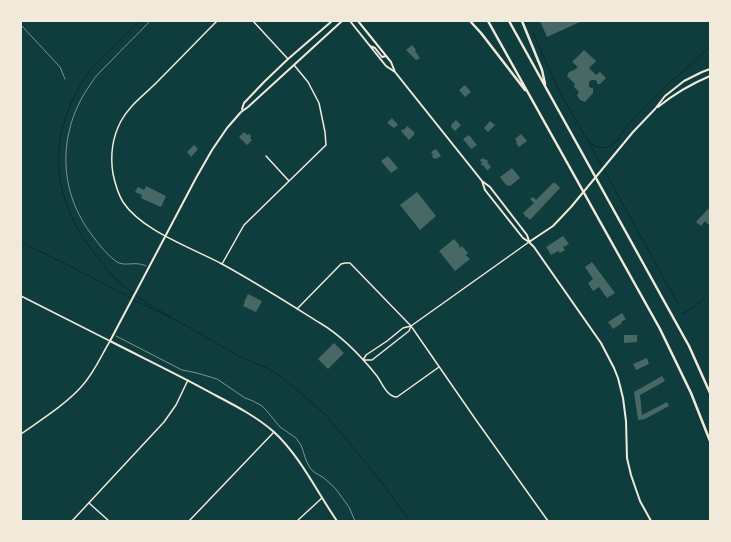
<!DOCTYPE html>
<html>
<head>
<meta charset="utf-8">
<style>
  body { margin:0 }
  #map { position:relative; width:731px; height:542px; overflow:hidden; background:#0f3d3e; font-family:Manrope,sans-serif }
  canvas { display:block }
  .frame { position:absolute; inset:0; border:22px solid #f1e9da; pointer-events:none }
</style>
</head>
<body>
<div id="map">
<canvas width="731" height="542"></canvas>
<div class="frame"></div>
</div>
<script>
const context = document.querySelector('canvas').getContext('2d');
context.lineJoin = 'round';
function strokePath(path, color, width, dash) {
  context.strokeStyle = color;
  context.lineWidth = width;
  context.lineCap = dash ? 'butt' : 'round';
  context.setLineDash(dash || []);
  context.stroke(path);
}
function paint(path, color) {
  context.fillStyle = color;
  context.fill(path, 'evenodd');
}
const stream = new Path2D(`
  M140,21L91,69C54,121 47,175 79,231C82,237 87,243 91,249C100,260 108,272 119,282C134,296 153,307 171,317
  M533,33L559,91L588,141L677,302
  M589,142L593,145L601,148L608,147L612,144L616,142L626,127L670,82L692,64L710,46
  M21,242L70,266L144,305L176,320L237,355L269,369L285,380L325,414L376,475L410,521
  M682,314C691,310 697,305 704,298`);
const building = new Path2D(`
  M540,21H582L547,37Z
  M412,45L416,50L415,51L420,58L417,60H416L406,50Z
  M584,50L596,61L589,68L596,75L600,72L606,78L600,84H597V82L596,80H591L589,82V87L591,88H593V93L585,102L580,100L577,95L579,92L574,87L575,84L567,76L569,72L574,70L578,67L572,62Z
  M465,85L471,92L465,97L459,90Z
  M392,118L398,125L394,128L387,123Z
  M456,120L461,125L455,131L451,127L452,126L451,125Z
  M490,121L495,125L488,132L484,128Z
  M407,126L414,132V135L409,140L401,131L403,129L404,130Z
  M244,132L247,135L249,134L251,136L250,138L252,140L247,145L239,137Z
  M521,134L527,141L519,147L516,143L517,142L515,139Z
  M469,135L477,145L471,149L463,139Z
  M194,145L198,149L191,157L187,152Z
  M436,149L441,156L436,159L435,158L434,159L432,156L433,155L431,152Z
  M388,156L398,168L391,173L381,161Z
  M483,158L485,160L486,159L488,161L487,162L491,167L488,170H487L483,165L482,166L481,164L482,163L480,160Z
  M512,168L520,178L510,186L506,185L500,177Z
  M554,182L555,184L556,183L560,188L530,220L527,217H526L523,213L534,203L530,199L533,197L536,200Z
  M146,186L166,196L161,207L143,199L141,198L142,195L135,192L138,187L144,190Z
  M417,192L436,216L420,230L400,205Z
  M708,209L710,211V226L705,221L701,226L696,222Z
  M563,236L569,244L563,247L565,250L560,253L558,251L551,255L546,247Z
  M454,239L460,246H459L460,248L462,246L468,253L466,255V256H467L470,259L455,271L439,251Z
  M592,262L615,293L607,298L599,287L593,291L588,283L593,279L585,267Z
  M248,294L262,301L256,312L243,306L245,302H244Z
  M622,313L626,319L621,322L622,323L613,329L608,322Z
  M624,335H637V342L624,343Z
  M334,343L344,353L328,369L318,359Z
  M647,358L649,364L636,370L633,364Z
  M662,376L665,381L640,395L642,415L667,402L669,406L645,419L638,420L634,392Z`);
const path = new Path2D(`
  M21,25L60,67L65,79
  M146,266C137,261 127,266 119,263C108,258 88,231 82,220C57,177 62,124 90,85C95,76 103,69 110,62C123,48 137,35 150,21
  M116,336L182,370L197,373L217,379L245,398L253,401L262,406L266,410L280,427L296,438L298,441L301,445L306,460L310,468L314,472L324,478L335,488L349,507L355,521`);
const minor = new Path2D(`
  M266,156L289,181
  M222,264L244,225L326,145L325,132L319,103L308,82L294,65
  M89,503L109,521
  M297,521L322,498`);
const tertiary = new Path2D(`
  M217,21C198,40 179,60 160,79C147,93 130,104 121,121C112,138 110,155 113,174C115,183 118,194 123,202C142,231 192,248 222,264C255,282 288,303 320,323C342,336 361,356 377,376C382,383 387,397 397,397L439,367
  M253,21L288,59
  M21,296L110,341C101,356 94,373 82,386C65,405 42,419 21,434
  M297,309L341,264L345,263H350L411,326L476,420L548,521
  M363,360H372L409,331L411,326L529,242
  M363,360L366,355L387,341L403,328L411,326
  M72,521L164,422L176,405L188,380
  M189,521L274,432`);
const secondary = new Path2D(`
  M350,21L386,66L395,72L482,181L490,187L527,235L529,241
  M358,21L391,62L395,72
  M370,46L375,48L382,57L386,56
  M658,107C674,94 691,84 710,76
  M242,109L244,103L264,82L288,59L332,21
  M482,181L485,190L523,238L529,242L534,247L601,343L614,368L618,378L623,398L626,421L627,458L631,475L640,501L651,521
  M529,242L553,226L571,207L633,132L655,109L665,96L684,81L702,72L710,69
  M337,521C317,492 300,456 274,432C257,417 236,406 215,395C181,376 145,359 110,341L196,178L212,150L227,128L241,112L248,107L342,21`);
const motorway = new Path2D(`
  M470,21L481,33L525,90
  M488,21L660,329L691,393L710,441
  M509,21L674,319L689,346L710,393
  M522,21L542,70L545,84`);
strokePath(stream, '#0a2a2b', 1);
paint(building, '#486865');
strokePath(path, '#f1e9da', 0.5);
strokePath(minor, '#f1e9da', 1.5);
strokePath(tertiary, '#f1e9da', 1.5);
strokePath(secondary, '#f1e9da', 2);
strokePath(motorway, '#f1e9da', 2.5);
</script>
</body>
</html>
